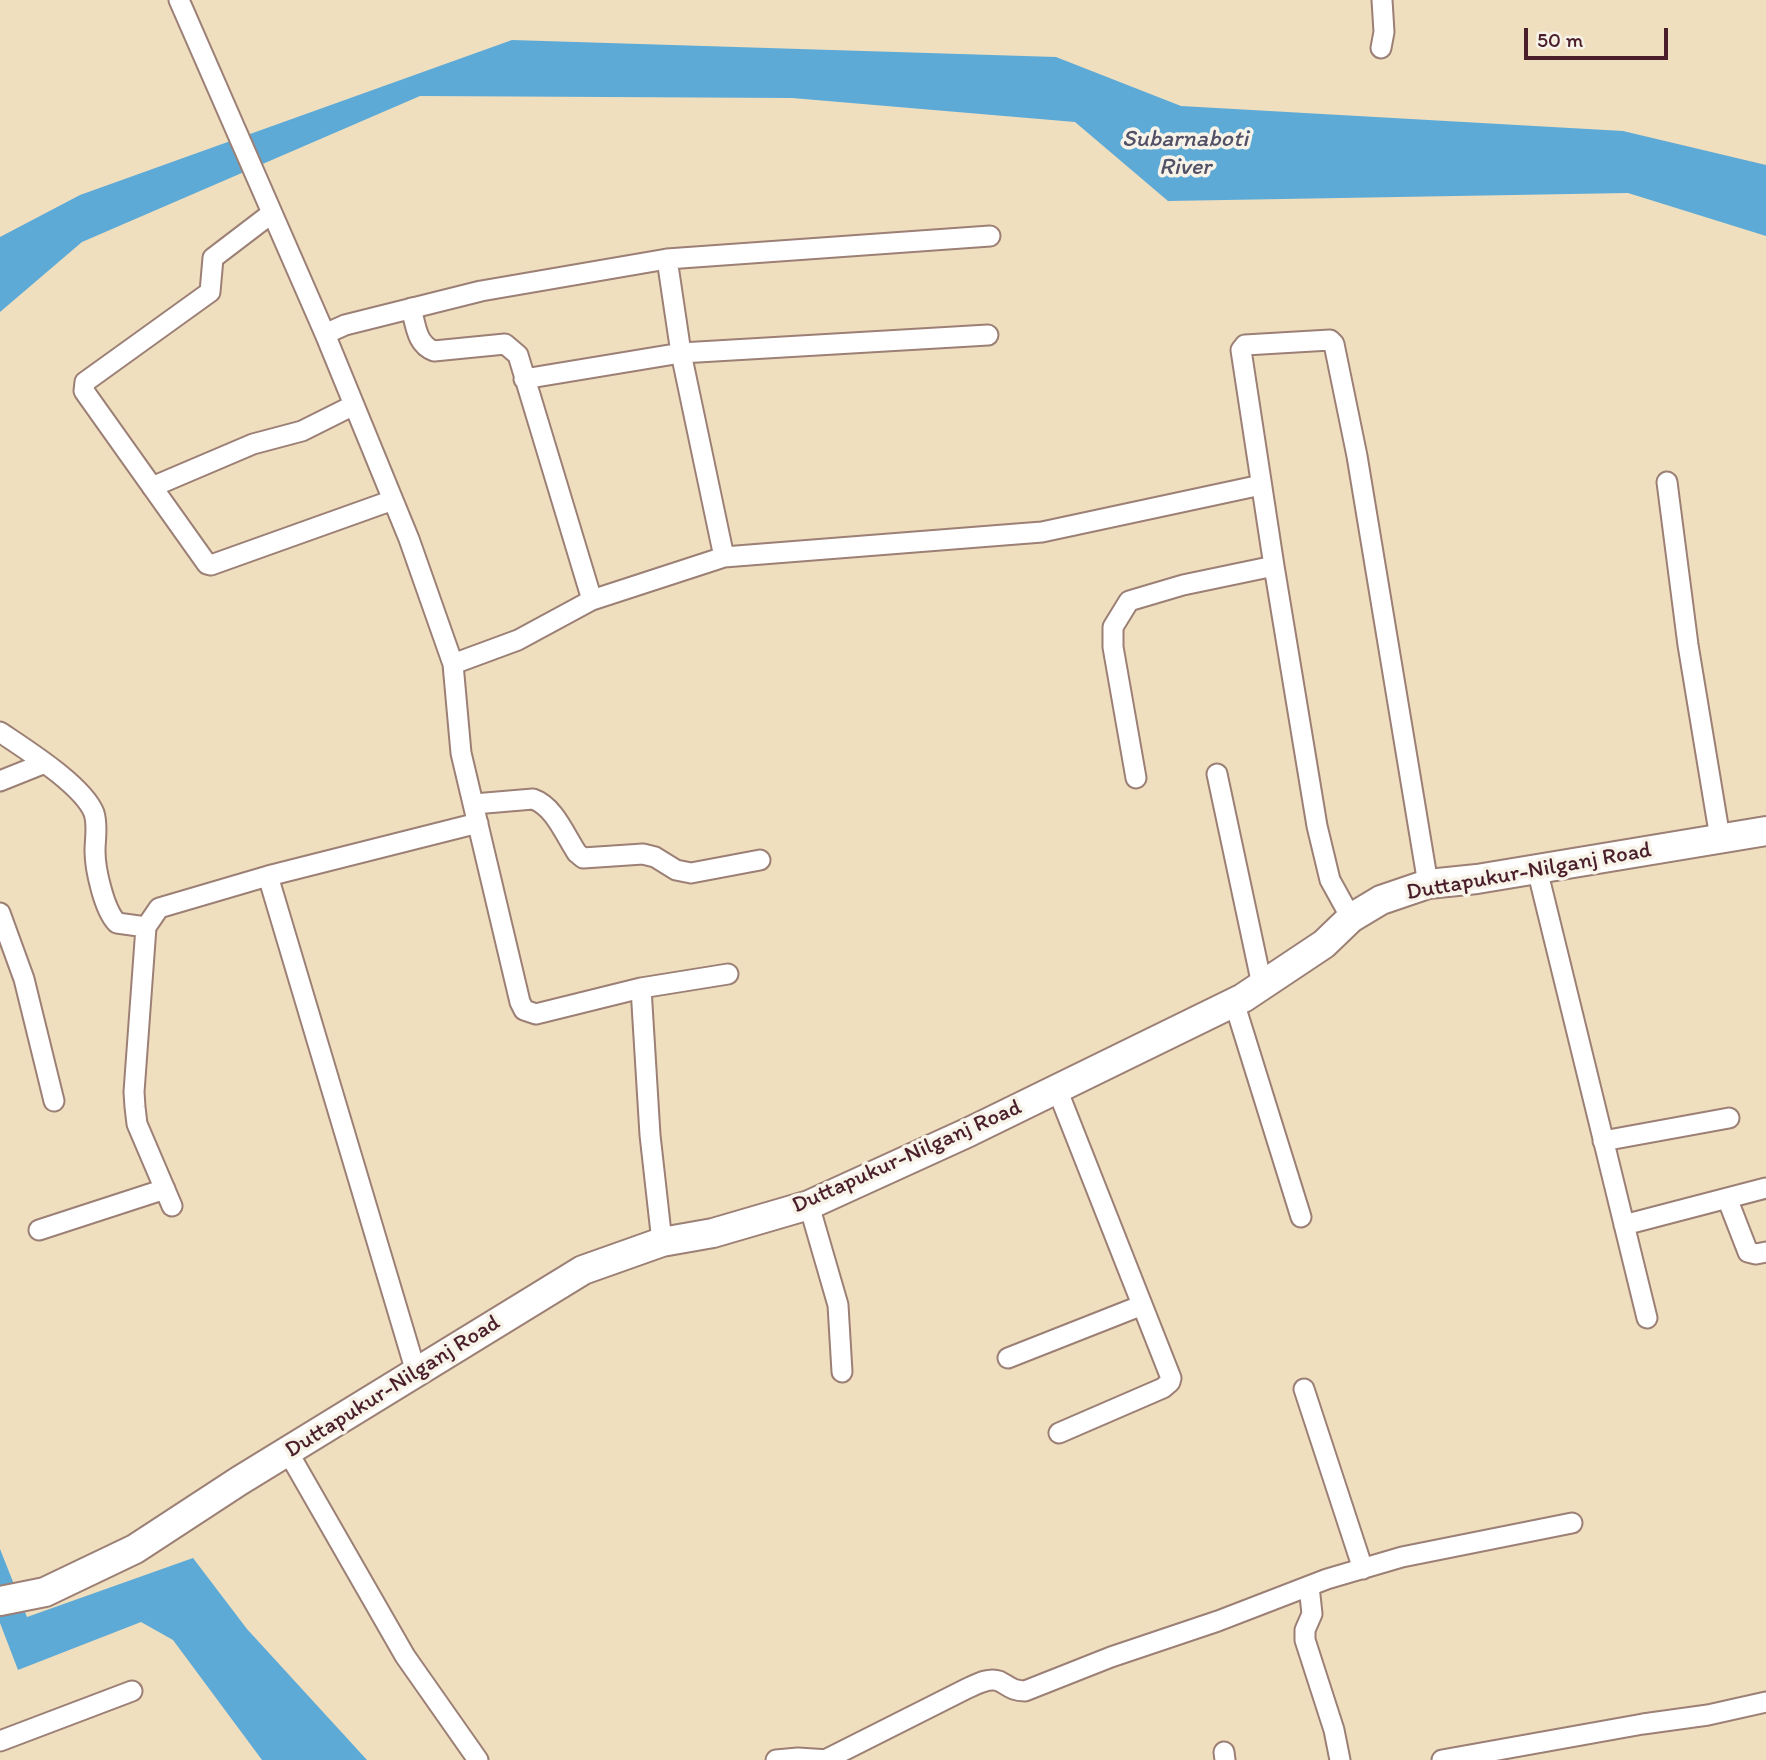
<!DOCTYPE html>
<html>
<head>
<meta charset="utf-8">
<style>
  body { margin:0 }
  #map { position:relative; width:1766px; height:1760px; overflow:hidden; background:#efdfbf; font-family:Itim,sans-serif }
  canvas { display:block }
  .scale { position:absolute; left:1524px; top:28px; width:144px; height:32px; box-sizing:border-box; border:4px solid #4a1f2b; border-top:0; padding-left:9px; font-size:21px; line-height:24px; white-space:nowrap; color:#4a1f2b; -webkit-text-stroke:5px #f7f3e8; paint-order:stroke }
</style>
</head>
<body>
<div id="map">
<canvas width="1766" height="1760"></canvas>
<div class="scale">50 m</div>
</div>
<script>
const context = document.querySelector('canvas').getContext('2d');
context.lineJoin = 'round';
function paint(path, color) {
  context.fillStyle = color;
  context.fill(path, 'evenodd');
}
function strokePath(path, color, width, dash) {
  context.strokeStyle = color;
  context.lineWidth = width;
  context.lineCap = dash ? 'butt' : 'round';
  context.setLineDash(dash || []);
  context.stroke(path);
}
function write(font, color, halo, rows, align = 'center') {
  context.font = font + ' Itim,sans-serif';
  context.lineWidth = 7;
  context.setLineDash([]);
  context.textBaseline = 'middle';
  context.strokeStyle = halo;
  context.fillStyle = color;
  for (const [text, x, y, turn = 0] of rows) {
    context.save();
    context.translate(x, y);
    context.rotate((+turn || 0) * Math.PI / 180);
    context.textAlign = isNaN(turn) ? turn : align;
    if (halo) context.strokeText(text, 0, 0);
    context.fillText(text, 0, 0);
    context.restore();
  }
}
const water = new Path2D(`
  M512,40L1056,57L1181,106L1623,131L1766,165V236L1628,193L1168,201L1075,122L792,98L420,96L82,242L0,312V237L80,195Z
  M0,1549L27,1617L193,1558L247,1629L367,1760H262L173,1640L141,1622L18,1670L0,1623Z`);
const minor = new Path2D(`
  M179,0L325,334L409,539L453,664L461,753L520,1002L524,1010L536,1014L641,988L728,974
  M1381,48L1384,32L1382,0
  M272,213L213,258L210,292L85,382L84,391L207,564L211,565L393,500
  M667,259L681,353L724,557
  M411,308C416,325 416,344 434,351L505,344L518,355L592,600
  M325,334L345,325L481,291L667,259L990,236
  M524,379L681,353L988,335
  M1667,482L1688,645L1720,838
  M152,487L253,444L302,431L354,405
  M453,664L518,640L592,600L724,557L1042,532L1261,485
  M0,732C25,749 83,785 94,813C98,825 95,839 95,851C95,869 104,910 117,923L146,927
  M1217,774L1262,985
  M1136,778L1113,647V627L1129,601L1183,585L1274,566
  M0,781L45,763
  M474,804L533,799C554,806 565,835 577,853L583,858L643,854L655,857L676,870L691,873L760,860
  M1537,869L1647,1318
  M268,876L416,1372
  M0,913L24,979L54,1101
  M1351,918L1330,880L1317,826L1274,566L1241,350L1245,345L1330,340L1334,344L1357,456L1428,884
  M641,988L650,1135L662,1242
  M1234,1002L1301,1217
  M1057,1089L1171,1378L1170,1382L1163,1388L1059,1433
  M1603,1141L1729,1118
  M1727,1198L1748,1252L1756,1254L1766,1252
  M809,1205L838,1305L842,1372
  M172,1206L137,1124L135,1107L134,1092L146,927L159,908L268,876L478,823
  M1624,1225L1766,1188
  M39,1230L165,1189
  M1008,1358L1140,1306
  M1304,1389L1363,1569
  M288,1452L405,1656L478,1760
  M1309,1586L1312,1614L1305,1630V1640L1334,1730L1340,1760
  M0,1741L132,1691
  M1224,1752L1225,1760
  M827,1759L966,1689C975,1685 988,1677 999,1681C1009,1686 1012,1691 1025,1691L1111,1657L1218,1621L1327,1579L1402,1557L1572,1523
  M776,1760L798,1758L829,1760
  M1442,1760L1643,1724L1708,1715L1766,1702`);
const secondary = new Path2D(`
  M0,1601L45,1592L135,1549L239,1481L583,1270L662,1242L713,1233L809,1205L969,1132L1243,998L1324,944L1351,918L1381,900L1428,884L1477,879L1766,831`);
const streetNames = [
  ["Duttapukur-Nilganj Road",1529,872,-10],
  ["Duttapukur-Nilganj Road",907,1157,-24],
  ["Duttapukur-Nilganj Road",393,1387,-32]
];
const waterNames = [
  ["Subarnaboti",1185,140],
  ["River",1185,168]
];
paint(water, '#5eaad7');
strokePath(minor, '#9c7f75', 23);
strokePath(secondary, '#9c7f75', 32);
strokePath(minor, '#fff', 19);
strokePath(secondary, '#fff', 28);
write('23px', '#4a1f2b', '#f7f3e8', streetNames);
write('italic 24px', '#515067', '#f7f3e8', waterNames);
</script>
</body>
</html>
